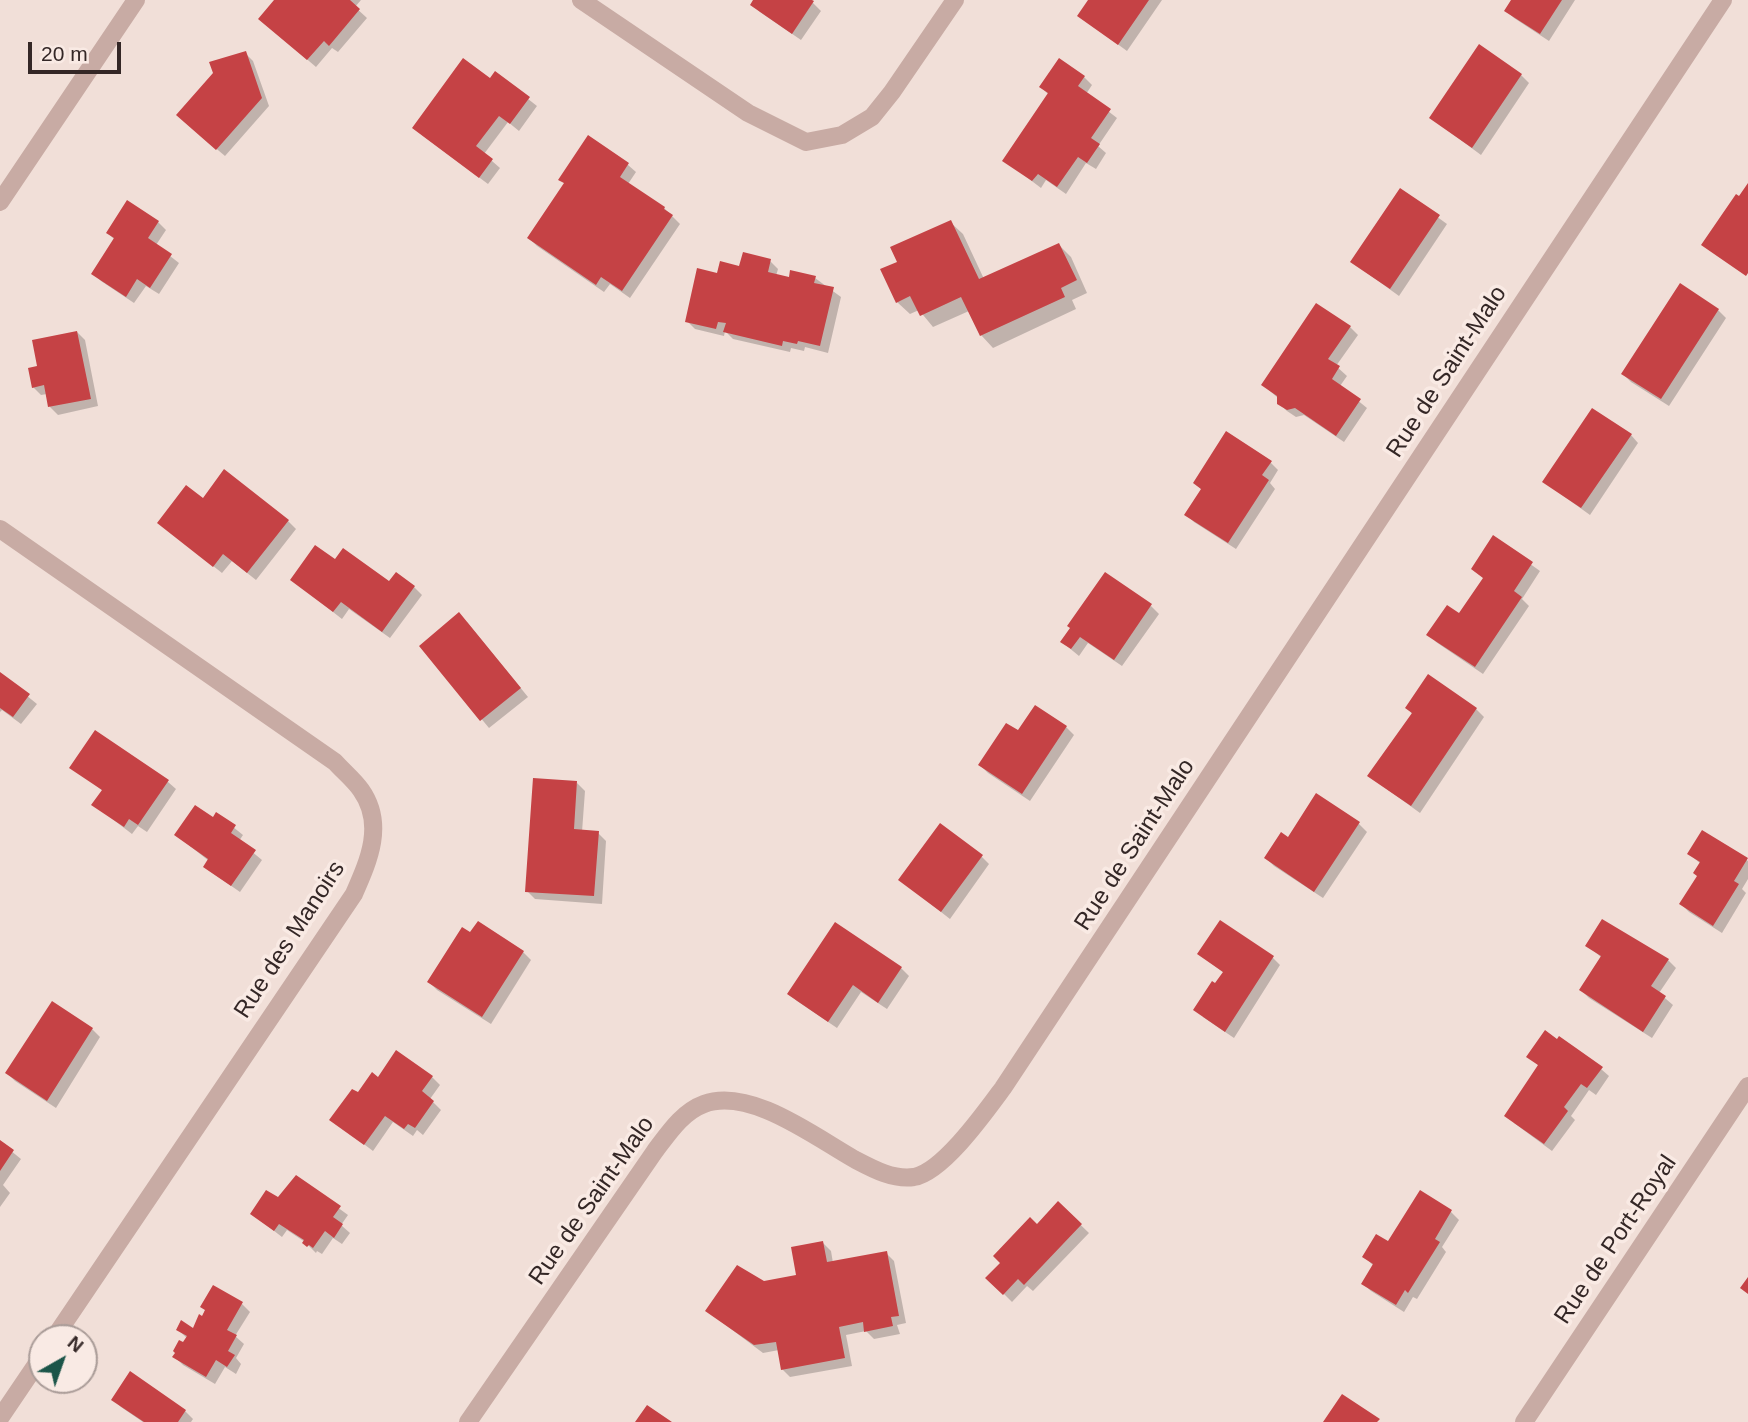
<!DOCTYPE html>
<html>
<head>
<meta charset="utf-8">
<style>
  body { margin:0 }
  #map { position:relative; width:1748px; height:1422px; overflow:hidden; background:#f1dfd8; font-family:Helvetica,sans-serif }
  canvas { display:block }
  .north { position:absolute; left:28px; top:1324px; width:70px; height:70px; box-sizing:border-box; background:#f9eae4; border:2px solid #aa9c98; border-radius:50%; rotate:40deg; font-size:19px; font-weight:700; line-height:28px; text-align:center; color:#342726 }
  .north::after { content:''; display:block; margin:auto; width:24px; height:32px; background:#1c5549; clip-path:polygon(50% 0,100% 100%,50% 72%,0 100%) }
  .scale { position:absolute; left:28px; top:42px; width:93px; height:32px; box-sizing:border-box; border:4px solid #342726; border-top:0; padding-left:9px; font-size:21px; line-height:24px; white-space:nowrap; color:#342726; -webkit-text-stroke:5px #f9eae4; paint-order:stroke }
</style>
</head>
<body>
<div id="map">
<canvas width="1748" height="1422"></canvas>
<div class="north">N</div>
<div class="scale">20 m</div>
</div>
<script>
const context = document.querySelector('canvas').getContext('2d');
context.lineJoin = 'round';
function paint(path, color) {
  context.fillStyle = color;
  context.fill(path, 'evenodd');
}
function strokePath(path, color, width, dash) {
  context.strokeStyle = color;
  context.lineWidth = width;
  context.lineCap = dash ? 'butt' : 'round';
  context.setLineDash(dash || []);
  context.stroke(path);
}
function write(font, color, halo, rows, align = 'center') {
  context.font = font + ' Helvetica,sans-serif';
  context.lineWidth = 7;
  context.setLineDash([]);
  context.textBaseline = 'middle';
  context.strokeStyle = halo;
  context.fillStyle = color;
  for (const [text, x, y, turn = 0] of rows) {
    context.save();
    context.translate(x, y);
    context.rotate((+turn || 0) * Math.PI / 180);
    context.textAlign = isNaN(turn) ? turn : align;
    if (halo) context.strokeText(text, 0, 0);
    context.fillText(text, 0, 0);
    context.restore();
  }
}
const shadow = new Path2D(`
  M276,0H361L355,7L367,18L338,52L332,48L316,67L268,26Z
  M755,0H810L821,11L801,40L760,12L752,4Z
  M1090,0H1162L1127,51L1079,16Z
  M1513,0H1575L1549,41L1514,18L1506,10Z
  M245,53L253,61L269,106L225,156L186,123Z
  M495,73L537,106L519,131L508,122L484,154L500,168L488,184L422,135L490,80Z
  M1521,75L1529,83L1481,155L1431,118Z
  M1084,77L1092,85L1086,94L1117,118L1098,146L1106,153L1096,169L1086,163L1066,194L1046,180L1041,188L1004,160L1049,95L1041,87Z
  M589,138L628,165L636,172L628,184L664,208L680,224L630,298L610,284L604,292L537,246L529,238L566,185L560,179Z
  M1400,190L1447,224L1399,296L1352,262Z
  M158,222L166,230L156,245L179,263L159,294L146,286L134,303L101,281L93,273L115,240L108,233Z
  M950,222L963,234L984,279L1059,245L1071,257L1087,293L1072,300L1076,309L993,348L981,335L969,311L933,327L919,310L910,314L897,302L899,262Z
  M770,261L778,269L776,276L790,279L815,278L841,297L828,353L805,347L804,351L791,348L790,352L733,339L725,331L724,336L695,329L687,321L718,275Z
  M1718,310L1726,318L1669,406L1631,382L1623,374Z
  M1350,327L1358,335L1336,366L1347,376L1340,386L1367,408L1344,442L1304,415L1296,417L1287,411L1278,403V398L1263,385Z
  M77,332L85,340L98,406L58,415L50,407L47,394L41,395L33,387L39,367Z
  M1631,435L1638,443L1590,515L1544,482Z
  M1270,462L1278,470L1270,483L1275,489L1236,549L1194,522L1186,514L1202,490L1195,483Z
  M203,500L288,521L296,529L256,580L232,561L222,573L159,523Z
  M1494,538L1540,571L1522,599L1529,606L1483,674L1436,642L1429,634L1460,616L1485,579L1473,569Z
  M335,562L389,584L414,587L422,595L390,638L349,609L342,619L292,580Z
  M1151,606L1159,614L1122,666L1088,643L1079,656L1062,642Z
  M467,622L528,697L489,728L421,646Z
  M0,674L37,704L21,724L2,710L0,712Z
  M1428,677L1476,709L1484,717L1420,813L1369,776L1413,715L1407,708Z
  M1066,727L1074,735L1030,801L988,773L980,765L1018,732Z
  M72,767L168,782L176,789L147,832L138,826L132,834L94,805L103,791Z
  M577,783L585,791L582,832L598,833L606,841L602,904L535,899L527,891Z
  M217,814L243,835L239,841L262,860L240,892L214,874L206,866L209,861L176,835L213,820Z
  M1359,824L1367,832L1323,898L1274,866L1266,858L1288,839Z
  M1702,832L1748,861V879L1742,889L1746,893L1722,933L1689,912L1681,904L1698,877L1701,864L1689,854Z
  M981,856L989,864L950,919L900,880Z
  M1588,946L1668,960L1676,968L1659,993L1673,1005L1652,1038L1589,998L1581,990L1602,958Z
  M523,952L531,960L491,1024L437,990L429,982Z
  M1199,954L1272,957L1280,965L1234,1038L1203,1017L1216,985L1224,973Z
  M901,968L909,976L887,1009L861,992L837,1028L797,1001L789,994Z
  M53,1003L92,1029L100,1037L56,1108L15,1081L7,1073Z
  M1528,1056L1601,1069L1609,1076L1596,1095L1589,1090L1571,1116L1575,1120L1552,1151L1514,1123L1539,1066Z
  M432,1077L440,1085L430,1099L441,1110L423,1135L417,1130L413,1136L393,1122L373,1151L332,1120L378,1079Z
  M0,1142L21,1159L3,1185L10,1193L0,1207Z
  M296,1177L348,1215L341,1225L350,1233L342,1244L333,1238L322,1254L317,1251L316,1253L305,1242L287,1230L282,1237L252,1214L278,1200Z
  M1420,1193L1451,1212L1459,1220L1442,1247L1446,1252L1417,1299L1413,1297L1404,1312L1371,1291L1363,1284L1374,1266L1364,1257L1389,1243Z
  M1058,1203L1089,1233L1033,1291L1027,1286L1012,1302L988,1278Z
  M823,1243L831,1251L833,1263L886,1253L894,1261L906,1323L897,1325L900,1334L874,1339L866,1331L846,1335L852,1366L790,1377L782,1369L779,1350L763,1353L707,1311L764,1283L798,1276Z
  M214,1287L242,1304L250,1312L235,1336L244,1344L236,1358L241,1364L236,1374L225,1367L215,1384L183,1365L175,1357L187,1338L178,1330H194L202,1318Z
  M130,1374L185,1411L193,1419L191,1422H143L121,1407L113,1399Z`);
const building = new Path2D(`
  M274,0H350L360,9L329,46L324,41L307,60L258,19Z
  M753,0H812L814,1L792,34L750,5Z
  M1088,0H1149L1118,45L1077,16Z
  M1511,0H1562L1540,34L1504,11Z
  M1479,44L1522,74L1472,148L1429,118Z
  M246,51L262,98L216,150L176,115L213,73L209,62Z
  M463,58L490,78L495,71L530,97L510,124L499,116L476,146L493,159L479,178L412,128Z
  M1059,58L1085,76L1078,86L1111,109L1091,138L1100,144L1087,163L1078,157L1057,187L1038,174L1032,181L1002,161L1048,93L1039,87Z
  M588,135L629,163L620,177L665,207L664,209L673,215L622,291L601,277L596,285L527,238L564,183L558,180Z
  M1748,183V273L1746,276L1701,245L1736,194L1739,196Z
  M1400,188L1440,215L1390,289L1350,262Z
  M127,200L159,221L148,238L172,254L150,288L137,279L126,297L91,274L114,238L106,233Z
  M951,220L979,279L1059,243L1077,280L1061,288L1065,297L980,336L961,297L920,316L910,296L896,303L880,269L897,262L890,247Z
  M743,252L771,259L768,272L789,277L790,270L816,276L814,283L834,287L820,346L798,341L797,344L783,341L782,346L723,332L726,323L718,322L716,329L685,322L697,268L717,273L720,261L739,266Z
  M1680,283L1719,309L1661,399L1621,374Z
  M1316,303L1351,326L1328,359L1340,366L1332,379L1361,399L1336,436L1295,408L1287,410L1277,404V396L1261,385Z
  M77,331L91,399L48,407L44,385L32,388L28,368L37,366L32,340Z
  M1592,408L1632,434L1581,508L1542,482Z
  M1226,431L1272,461L1262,475L1269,480L1228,543L1184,515L1201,489L1193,483Z
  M224,469L289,520L247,573L223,554L213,567L157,523L186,485L203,498Z
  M1493,535L1533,562L1514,591L1522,597L1475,667L1426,635L1447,605L1459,613L1483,578L1471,569Z
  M315,545L335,559L343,548L389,581L396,572L415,586L382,632L341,602L333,612L290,580Z
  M1105,572L1152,604L1114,660L1080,637L1071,649L1060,642L1070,628L1067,626Z
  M459,612L521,688L480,721L419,646Z
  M0,672L30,694L13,717L0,708Z
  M1428,674L1477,708L1411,806L1367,776L1412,713L1405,708Z
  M1035,705L1067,726L1022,794L978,765L1006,723L1018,730Z
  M95,730L169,780L138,825L129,819L124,827L91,805L102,790L69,768Z
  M533,778L577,781L574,829L599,831L594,896L525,892Z
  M1316,793L1360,822L1314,892L1264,858L1281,832L1288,837Z
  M195,805L213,817L216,812L236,825L231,833L256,850L231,886L203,867L208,859L174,835Z
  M940,823L983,855L941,912L898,880Z
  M1702,830L1748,858L1734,881L1739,884L1713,926L1679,904L1697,876L1693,873L1700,862L1687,854Z
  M1602,919L1669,959L1651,986L1666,996L1643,1032L1579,990L1601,956L1585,946Z
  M1220,920L1274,956L1225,1032L1193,1010L1212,981L1215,983L1223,972L1197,954Z
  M478,921L524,951L482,1017L427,982L462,927L470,932Z
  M835,922L902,967L878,1003L853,985L828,1022L787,994Z
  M52,1001L93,1028L47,1101L5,1073Z
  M1545,1030L1557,1039L1559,1036L1603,1067L1587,1088L1581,1084L1564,1107L1568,1111L1544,1144L1504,1116L1538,1065L1526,1057Z
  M396,1050L433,1076L422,1091L434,1101L415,1128L408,1124L404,1129L385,1116L364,1145L329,1120L352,1089L358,1092L372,1072L378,1077Z
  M0,1140L14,1150L0,1171Z
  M296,1175L341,1206L333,1217L343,1224L334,1238L325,1231L313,1248L309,1245L307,1247L302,1243L304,1240L279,1224L274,1231L250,1214L266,1190L278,1197Z
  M1420,1190L1452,1210L1435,1239L1440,1242L1408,1293L1405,1290L1396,1305L1361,1284L1373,1264L1362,1257L1376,1234L1388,1241Z
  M1058,1201L1082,1224L1024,1285L1018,1279L1003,1295L985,1278L1000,1263L993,1256L1030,1217L1037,1224Z
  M823,1241L827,1262L887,1251L899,1316L891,1317L893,1326L864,1332L863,1322L839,1327L845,1358L781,1370L776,1342L754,1345L705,1311L737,1265L764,1281L796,1275L791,1247Z
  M1748,1277V1294L1740,1288Z
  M213,1285L243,1302L227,1330L237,1335L228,1351L235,1355L227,1367L216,1360L206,1377L172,1357L175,1353L173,1351L179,1340L183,1342L187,1336L176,1330L181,1320L193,1328L199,1314L202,1316L205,1310L200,1307Z
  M130,1371L186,1410L178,1422H144L111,1400Z
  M1342,1394L1380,1419L1377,1422H1323Z
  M647,1405L672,1422H635Z`);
const street = new Path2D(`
  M581,0L748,113L806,142L842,135L872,117L892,92L955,0
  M0,202L136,0
  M0,529L335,762C343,771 354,780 361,790C385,824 369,860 354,894L54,1338
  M0,1418L42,1356
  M468,1422L655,1151C668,1134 682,1112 704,1104C750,1087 815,1137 854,1159C873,1169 893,1180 914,1177C943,1172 986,1111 1003,1088L1723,0
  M1524,1422L1748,1086`);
const streetNames = [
  ["Rue de Saint-Malo",1447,372,-57],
  ["Rue de Saint-Malo",1135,845,-57],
  ["Rue des Manoirs",290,940,-57],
  ["Rue de Saint-Malo",592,1201,-55],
  ["Rue de Port-Royal",1616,1240,-56]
];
paint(shadow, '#0003');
paint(building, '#c54245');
strokePath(street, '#c8aba4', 18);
write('24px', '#342726', '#f9eae4', streetNames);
</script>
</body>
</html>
